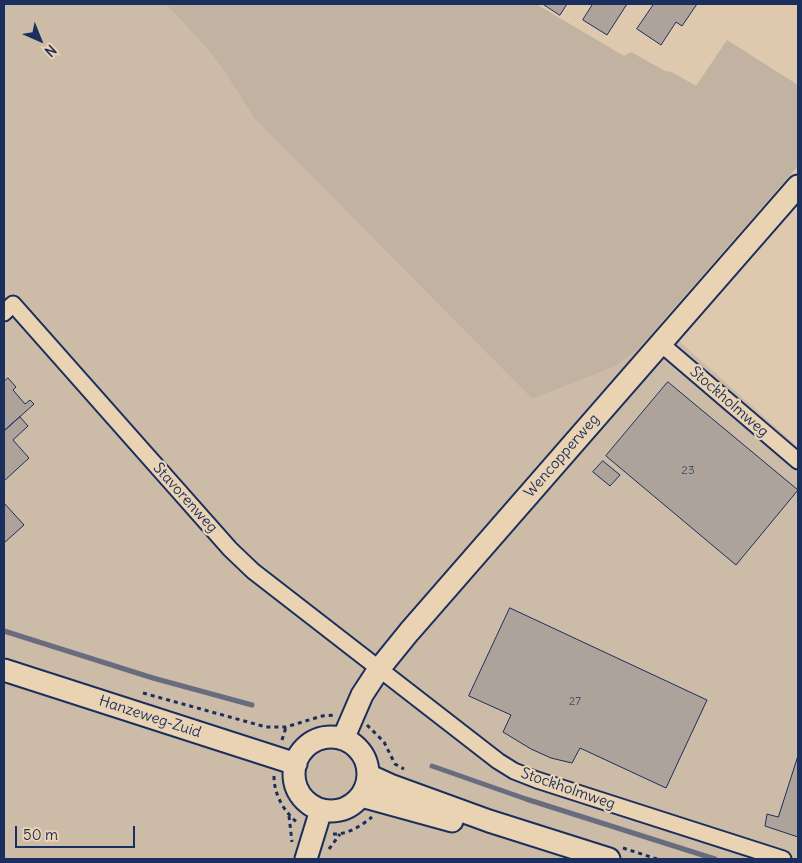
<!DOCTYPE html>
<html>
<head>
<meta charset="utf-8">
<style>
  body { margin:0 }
  #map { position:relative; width:802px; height:863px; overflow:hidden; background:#dec9ae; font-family:Delius,sans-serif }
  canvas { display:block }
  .frame { position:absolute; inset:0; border:5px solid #1b2f5e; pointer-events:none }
  .north { position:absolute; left:15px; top:15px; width:50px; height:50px; -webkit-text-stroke:4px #ead3b3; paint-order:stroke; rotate:136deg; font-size:14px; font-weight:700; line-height:20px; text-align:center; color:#1b2f5e }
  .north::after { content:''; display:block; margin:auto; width:18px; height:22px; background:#1b2f5e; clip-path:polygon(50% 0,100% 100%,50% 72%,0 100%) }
  .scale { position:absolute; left:15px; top:826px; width:120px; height:22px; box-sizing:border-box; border:2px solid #1b2f5e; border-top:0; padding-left:6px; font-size:15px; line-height:18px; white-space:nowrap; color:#1b2f5e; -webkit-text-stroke:4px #ead3b3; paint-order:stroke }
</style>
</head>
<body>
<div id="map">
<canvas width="802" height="863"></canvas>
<div class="frame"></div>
<div class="north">N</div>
<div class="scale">50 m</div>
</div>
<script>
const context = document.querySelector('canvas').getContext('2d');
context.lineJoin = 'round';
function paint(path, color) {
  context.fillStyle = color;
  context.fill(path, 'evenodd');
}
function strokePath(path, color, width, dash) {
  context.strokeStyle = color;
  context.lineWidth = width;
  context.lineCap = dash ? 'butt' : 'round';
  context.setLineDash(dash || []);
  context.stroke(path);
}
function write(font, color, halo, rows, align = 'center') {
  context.font = font + ' Delius,sans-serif';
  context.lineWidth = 4.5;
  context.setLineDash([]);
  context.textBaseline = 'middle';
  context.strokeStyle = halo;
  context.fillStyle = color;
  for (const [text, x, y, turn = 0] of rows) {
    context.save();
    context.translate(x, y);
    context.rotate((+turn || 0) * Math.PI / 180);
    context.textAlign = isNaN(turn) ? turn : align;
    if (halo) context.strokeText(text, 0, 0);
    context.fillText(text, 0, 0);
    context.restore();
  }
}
const built = new Path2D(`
  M4,4H166L209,51L222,68L254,118L532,399L639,348L660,324L798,447V859H4Z`);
const green = new Path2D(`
  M166,4H536L624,56L631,52L665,71L672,72L696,86L727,40L798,85V166L639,348L615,366L532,399L254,118L222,68L209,51Z`);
const stream = new Path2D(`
  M4,631L153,678L252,705
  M432,766L526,799L715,859`);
const building = new Path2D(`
  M543,4H567L560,15Z
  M593,4H627L607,35L583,20Z
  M654,4H697L682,26L676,22L661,45L637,29Z
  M8,378L16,387L13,390L25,404L30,400L34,404L4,431V382Z
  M668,382L798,490L736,565L606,456Z
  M20,417L28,426L13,440L29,458L4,481V431Z
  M603,461L620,475L610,486L593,472Z
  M4,503L24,525L4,543Z
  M510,608L707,700L666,788L580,748L572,763L551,758L531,749L503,732L511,715L469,696Z
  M798,756V837L765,826L767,814L778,817Z`);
const path = new Path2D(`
  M143,693L266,727H286L322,716L335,715
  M367,725L384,742L395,764L404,769
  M282,740L286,727
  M274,776C274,795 284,812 299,824
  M289,816L292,842
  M333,834C347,835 361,826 372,817
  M623,848L657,859
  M329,849L340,834`);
const street = new Path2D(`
  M4,313L13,304L230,549L253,571L498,761L514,771L537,780L783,859
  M660,343L798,461`);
const secondary = new Path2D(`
  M4,670L296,764
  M294 774a37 37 0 1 1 74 0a37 37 0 1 1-74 0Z
  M343,739L362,695L379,669L409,632L798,186
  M368,775L390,785L489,821L609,859
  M361,796L452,821
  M306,859L321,810`);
const numberNames = [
  ["23",688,471],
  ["27",575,702]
];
const streetNames = [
  ["Stockholmweg",729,402,41],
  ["Wencopperweg",562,456,-49],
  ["Stavorenweg",185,498,48],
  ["Hanzeweg-Zuid",150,717,18],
  ["Stockholmweg",568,789,19]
];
paint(built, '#ccbba7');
paint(green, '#c1b2a2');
strokePath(stream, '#686c7e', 5);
paint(building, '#aea39a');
strokePath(building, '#1b2f5e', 1);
strokePath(street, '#1b2f5e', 19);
strokePath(secondary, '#1b2f5e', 25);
strokePath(path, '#1b2f5e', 3, [4, 4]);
strokePath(street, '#ead3b3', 15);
strokePath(secondary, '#ead3b3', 21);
write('12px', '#404c6d', null, numberNames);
write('15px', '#1b2f5e', '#ead3b3', streetNames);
</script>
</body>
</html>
